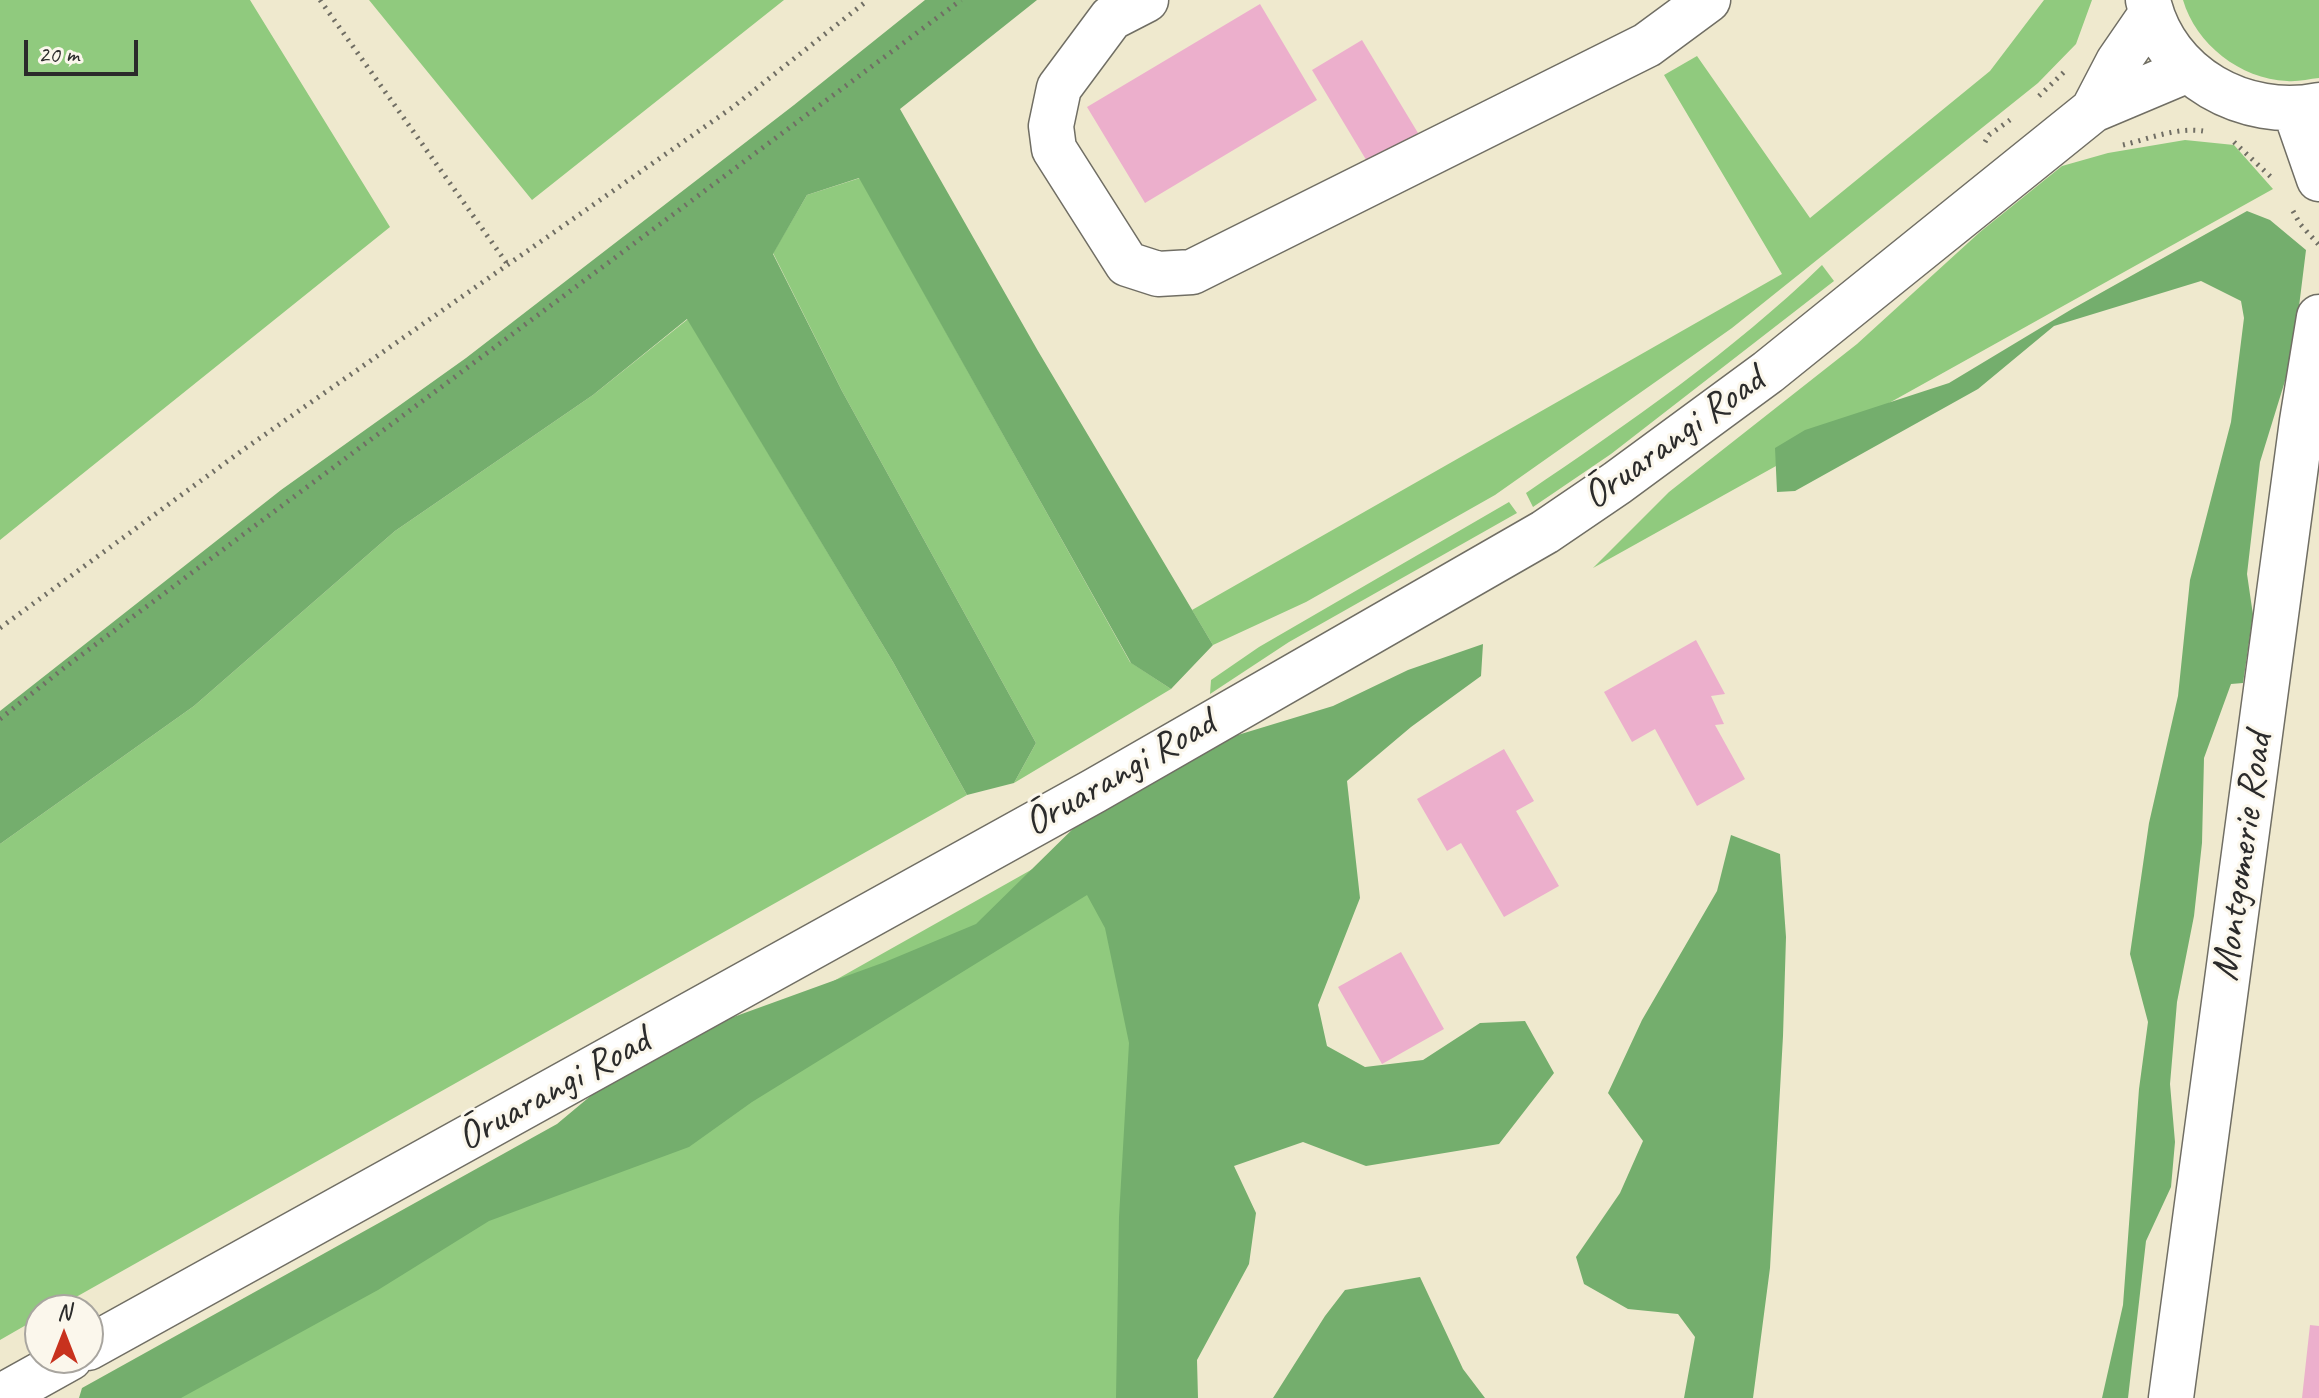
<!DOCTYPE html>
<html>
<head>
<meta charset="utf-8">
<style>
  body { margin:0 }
  #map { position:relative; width:2319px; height:1398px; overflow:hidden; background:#efe9ce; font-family:Caveat,sans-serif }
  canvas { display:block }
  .north { position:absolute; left:24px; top:1294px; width:80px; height:80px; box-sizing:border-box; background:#fbf7ec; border:2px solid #a8a59f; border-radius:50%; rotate:0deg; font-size:22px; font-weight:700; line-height:32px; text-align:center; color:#2b2b2b }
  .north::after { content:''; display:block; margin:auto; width:28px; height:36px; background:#c8321e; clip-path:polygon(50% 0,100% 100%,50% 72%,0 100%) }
  .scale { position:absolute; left:24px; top:40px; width:114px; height:36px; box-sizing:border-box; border:4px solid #2b2b2b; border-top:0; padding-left:10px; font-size:24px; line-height:28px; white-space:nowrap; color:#2b2b2b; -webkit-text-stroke:6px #fbf7ec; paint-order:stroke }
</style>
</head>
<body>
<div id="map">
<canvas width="2319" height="1398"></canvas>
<div class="north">N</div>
<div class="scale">20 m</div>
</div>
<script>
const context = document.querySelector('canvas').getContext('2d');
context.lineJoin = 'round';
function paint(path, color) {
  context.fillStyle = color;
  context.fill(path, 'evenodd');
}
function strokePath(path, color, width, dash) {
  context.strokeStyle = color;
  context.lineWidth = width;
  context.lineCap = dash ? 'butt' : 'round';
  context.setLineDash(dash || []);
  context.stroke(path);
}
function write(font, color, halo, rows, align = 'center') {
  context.font = font + ' Caveat,sans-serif';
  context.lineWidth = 6;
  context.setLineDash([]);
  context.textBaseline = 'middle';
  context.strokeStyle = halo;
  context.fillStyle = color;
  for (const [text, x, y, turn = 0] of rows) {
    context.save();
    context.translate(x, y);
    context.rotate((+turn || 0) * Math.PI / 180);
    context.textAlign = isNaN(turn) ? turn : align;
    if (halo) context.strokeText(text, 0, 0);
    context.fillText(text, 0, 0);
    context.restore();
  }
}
const green = new Path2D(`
  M0,0H250L390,227L0,540Z
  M369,0H784L532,200Z
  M2044,0H2092L2076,44L2038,83L1732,328L1495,495L1306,602L1213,645L1192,610L1782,274L1664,75L1697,56L1810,218L1990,71Z
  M2183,0H2319V78C2309,79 2297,82 2287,81C2240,79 2196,44 2183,0Z
  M2185,140L2234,145L2273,189L1593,568L1669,492L1857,344L1980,232L2062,166L2108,153Z
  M860,178L1130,662L1171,689L1014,783L1036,743L842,391L773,253L807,195Z
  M1822,265L1834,281L1611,454L1533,507L1526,493C1629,423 1732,352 1822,265Z
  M688,319L893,662L967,795L53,1310H40V1317L0,1340V844L194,706L395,531L593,395Z
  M1509,502L1517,513L1289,642L1210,694L1211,680L1259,647Z
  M1189,781L1188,1398H93Z`);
const forest = new Path2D(`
  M925,0H1037L900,109L1038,351L1213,645L1171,689L1131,663L859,178L807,195L773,254L842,391L1036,743L1014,783L967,795L893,662L687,319L593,395L395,531L194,706L0,844V711L281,490L466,358L794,105Z
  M2247,211L2270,220L2306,250L2293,355L2260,462L2247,574L2253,615L2243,683L2231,684L2204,758L2202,843L2194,916L2177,1002L2170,1084L2175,1142L2171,1187L2146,1241L2128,1398H2102L2123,1305L2139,1089L2148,1022L2130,954L2149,823L2178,696L2190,580L2231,422L2244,318L2241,301L2201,281L2054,326L1978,389L1795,491L1777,492L1775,448L1805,430L1949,383L2072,309Z
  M1483,644L1481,676L1411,727L1347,781L1360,898L1318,1005L1327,1046L1365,1067L1423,1060L1480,1023L1525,1021L1554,1073L1499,1144L1366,1166L1303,1142L1234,1166L1256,1213L1249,1264L1197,1360L1198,1398H1116L1119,1217L1129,1043L1105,928L1087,895L752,1102L689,1147L489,1221L378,1290L181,1398H79L82,1388L557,1124L648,1048L885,962L976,924L1088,814L1218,741L1333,706L1408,670Z
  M1731,835L1780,854L1786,937L1783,1036L1770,1268L1753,1398H1684L1695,1337L1678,1314L1628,1309L1584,1284L1576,1257L1620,1193L1643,1141L1608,1093L1642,1020L1717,891Z
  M1420,1277L1463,1369L1485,1398H1273L1325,1316L1345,1290Z`);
const building = new Path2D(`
  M1260,4L1317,100L1145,203L1087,107Z
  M1362,40L1418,133L1368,163L1312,70Z
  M1696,640L1725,694L1711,696L1724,724L1715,725L1745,779L1697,806L1655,729L1632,742L1604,692Z
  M1504,749L1534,801L1516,811L1559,886L1504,917L1461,843L1447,851L1417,799Z
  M1401,952L1444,1029L1382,1064L1338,987Z
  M2310,1325L2319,1326V1398H2302Z`);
const path = new Path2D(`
  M320,0L508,265
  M2039,96L2064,72
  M1985,142L1989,135L2010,120
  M2234,142L2273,179
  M2123,145C2148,139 2177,127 2203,131
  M2293,211L2300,224L2319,245
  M0,628L240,452L733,107L868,0
  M0,719L64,668L961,0`);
const minor = new Path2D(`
  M1146,0L1111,18L1059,88L1051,126L1054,149L1127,264L1158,274L1192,272L1647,45L1708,0
  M2148,0C2165,77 2245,120 2319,105
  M2093,110L2118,62L2151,14
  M2295,110L2319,179
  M88,1348L1094,791L1545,532L1617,483L1768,372L2093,110L2188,70
  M0,1397L70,1358
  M2171,1398L2302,421L2319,317`);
const streetNames = [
  ["Ōruarangi Road",1674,439,-36],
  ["Ōruarangi Road",1120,774,-30],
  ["Montgomerie Road",2243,857,-82],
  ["Ōruarangi Road",554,1090,-29]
];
paint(green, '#90ca7e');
paint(forest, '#74ae6d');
paint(building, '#ecafcc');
strokePath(minor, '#706e64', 47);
strokePath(path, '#706e64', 5, [2, 6]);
strokePath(minor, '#fff', 44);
write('40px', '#2b2b2b', '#fbf7ec', streetNames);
</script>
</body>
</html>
